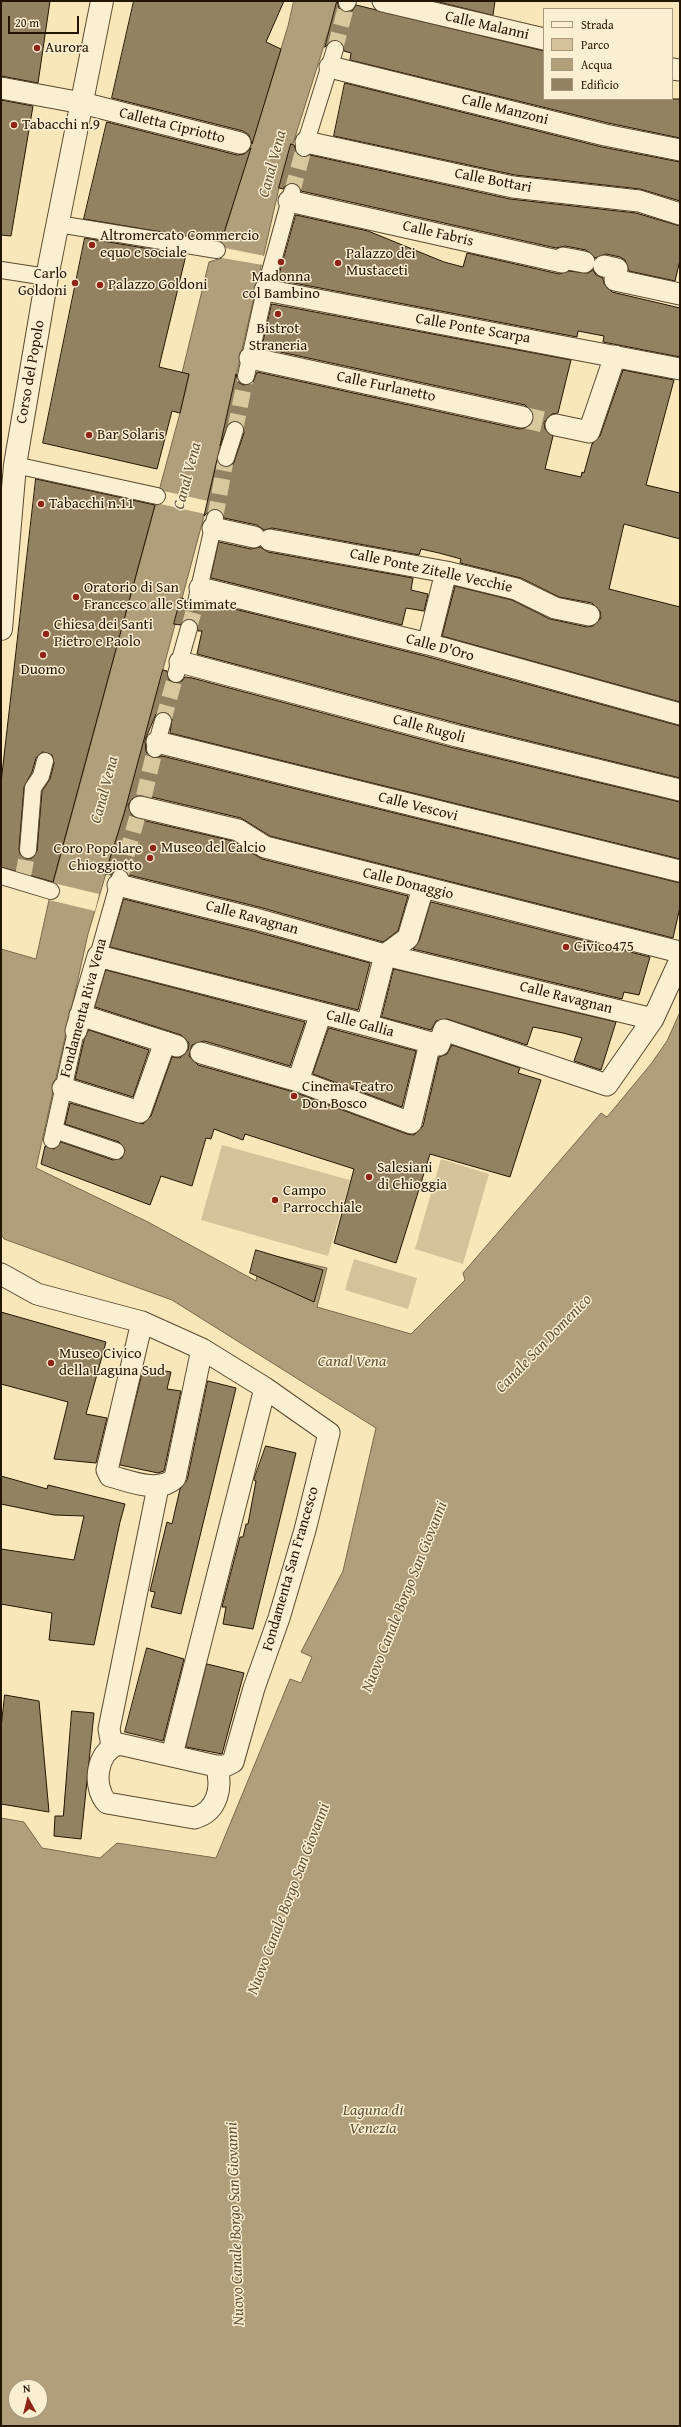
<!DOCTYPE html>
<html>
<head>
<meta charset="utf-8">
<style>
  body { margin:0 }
  #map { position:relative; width:681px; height:2427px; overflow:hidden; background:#f9e6b9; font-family:"Gentium Book Plus",serif }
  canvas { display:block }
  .frame { position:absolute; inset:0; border:2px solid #241502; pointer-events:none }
  .legend { position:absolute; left:543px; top:8px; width:130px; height:92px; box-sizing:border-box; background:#fbefd2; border:1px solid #a5987f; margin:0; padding:5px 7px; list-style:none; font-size:12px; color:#241502 }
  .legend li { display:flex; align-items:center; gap:8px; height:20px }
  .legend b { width:20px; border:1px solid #a5987f }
  .north { position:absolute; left:8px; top:2379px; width:40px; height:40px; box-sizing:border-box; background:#fbefd2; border:1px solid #a5987f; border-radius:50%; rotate:353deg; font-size:11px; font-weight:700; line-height:16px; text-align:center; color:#241502 }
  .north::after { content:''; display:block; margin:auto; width:14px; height:18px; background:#8f2418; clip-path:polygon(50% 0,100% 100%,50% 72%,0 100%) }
  .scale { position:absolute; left:8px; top:16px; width:71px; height:18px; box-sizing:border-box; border:2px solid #241502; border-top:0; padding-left:5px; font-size:12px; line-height:14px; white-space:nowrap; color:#241502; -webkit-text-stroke:3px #fbefd2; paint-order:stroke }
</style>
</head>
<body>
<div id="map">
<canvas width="681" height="2427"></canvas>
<div class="frame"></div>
<ul class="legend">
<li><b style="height:5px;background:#fbefd2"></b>Strada</li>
<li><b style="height:11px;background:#d5c29a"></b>Parco</li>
<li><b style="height:11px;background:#b19f7b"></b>Acqua</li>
<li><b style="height:11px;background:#938261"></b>Edificio</li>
</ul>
<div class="north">N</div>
<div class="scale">20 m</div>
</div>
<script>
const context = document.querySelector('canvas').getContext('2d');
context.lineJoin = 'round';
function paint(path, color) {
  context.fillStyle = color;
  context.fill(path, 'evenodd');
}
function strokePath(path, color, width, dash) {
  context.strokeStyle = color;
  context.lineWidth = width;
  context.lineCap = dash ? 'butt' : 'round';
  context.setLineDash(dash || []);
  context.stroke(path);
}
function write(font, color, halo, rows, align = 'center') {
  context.font = font + ' "Gentium Book Plus",serif';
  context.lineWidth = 3;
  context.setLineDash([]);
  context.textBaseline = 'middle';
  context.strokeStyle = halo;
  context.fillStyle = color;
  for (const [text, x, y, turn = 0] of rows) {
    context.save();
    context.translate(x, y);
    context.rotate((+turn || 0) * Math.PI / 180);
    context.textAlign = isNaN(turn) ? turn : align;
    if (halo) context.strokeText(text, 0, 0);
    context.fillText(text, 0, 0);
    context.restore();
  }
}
const green = new Path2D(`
  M222,1145L350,1180L328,1256L201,1220Z
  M441,1159L489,1174L463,1264L415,1249Z
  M354,1259L417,1278L408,1309L345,1290Z`);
const water = new Path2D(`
  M294,1H338L279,188L204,516L130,793L88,934L36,1168L148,1222L256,1281L261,1253L327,1268L317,1307L411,1334L465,1280L463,1273L601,1113L607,1117L651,1064L667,1041L680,1012V2426H1V1818L24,1822L42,1848L100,1858L117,1843L216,1858L290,1679L301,1683L312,1657L301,1652L343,1571L376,1428L172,1300L4,1239L1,1234V949L36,959L51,891L180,413L189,375L182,373L209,262L222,258L220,247L288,26ZM16,2387H40V2411H16Z`);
const pier = new Path2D(`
  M220,247L265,256L263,265L222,258Z
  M159,490L208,501L205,514L156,503Z
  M53,883L99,894L95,911L49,900Z`);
const building = new Path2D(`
  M1,1H50L38,83L1,76Z
  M134,1H284L266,42L281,49L252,144L249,135L243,131L112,98Z
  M337,1L339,8L343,12L352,11L356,5L544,51V99H680V138L608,123L350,60L351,53L344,51L342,43L338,40H333L325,47Z
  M435,1H495L493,15Z
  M345,83L602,147L680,162V201L640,189L515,175L334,136Z
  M1,100L33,106L11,236L1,235Z
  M107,122L237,155L244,154L251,148L221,242L84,219Z
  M291,144L294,145L297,154L302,157L310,155L510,199L636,213L680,226V260L675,281L629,271L625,260L620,257L606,254L595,258L586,250L565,246L556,248L301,191L299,186L294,183L286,185L283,189L279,188Z
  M296,215L368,231L444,262L463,267L467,253L559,274L569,271L588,273L593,270L596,275L603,278L604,284L612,292L680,308V357L603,342L604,336L578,331L577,337L278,280Z
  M85,238L186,255L159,367L189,374L180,413L172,411L157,469L43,443Z
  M272,304L571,360L558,413L552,414L544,422L545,429L553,436L545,469L581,477L582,472L584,473L592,444L600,436L623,370L674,380L646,485L680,493V539L624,524L609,589L680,607V702L442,636L455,586L512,600L550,619L587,627L593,626L601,618L600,611L592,603L559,597L521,578L460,563L461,559L439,553L421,549L419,555L272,528L264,530L257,525L224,518L222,511L217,509H212L204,516L217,460L223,467L233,465L244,433L242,423L233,421L229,423L220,446L236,374L239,383L244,385L253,382L257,372L519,429L526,428L534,420L533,413L525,405L262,348Z
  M36,479L155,505L53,882L1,867V783ZM43,752L52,755L54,763L50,779L42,791L37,851L32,858L27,859L20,854L19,849L24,787L32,772L36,758Z
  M219,542L251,549L260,547L268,552L413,578L411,590L428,594L424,611L406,608L402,625L211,578Z
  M181,598L187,600V605L194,611L203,609L206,602L425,656L680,726V778L460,724L197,654L202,631H198L196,622L187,619L180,625L174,624Z
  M163,670L167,671L169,680L174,683L182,681L185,677L192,678L454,748L680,802V859L170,733L172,719L165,712L156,714L145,740L146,752L153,758L162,756L680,883V907L673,938L270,836L241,818L143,795L132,799L128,805L132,815L137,819L233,841L262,859L408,896L398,931L383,942L259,907L129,875L122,869L114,871L111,875L105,874L124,814Z
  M124,899L253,931L370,963L358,1010L110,947Z
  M431,902L650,957L639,995L624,992L622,999L413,949L419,941Z
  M394,969L616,1022L601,1070L574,1061L582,1038L563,1033L533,1027L527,1045L447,1019L436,1021L431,1030L382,1017Z
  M106,970L305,1022L290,1066L204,1041L192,1045L189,1056L198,1065L294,1092L407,1134L414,1135L423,1126L439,1057L447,1054L452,1045L520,1068L518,1073L541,1080L510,1177L430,1154L396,1263L334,1243L354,1169L245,1134L243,1140L214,1129L211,1139L206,1138L192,1186L161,1176L150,1205L41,1164L45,1146L54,1149L61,1142L113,1160L122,1158L125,1150L119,1142L65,1124L70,1103L143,1124L151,1116L172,1057L180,1058L188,1050L189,1043L181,1035L95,1007Z
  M329,1028L416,1051L402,1107L313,1074Z
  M89,1030L149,1050L133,1097L75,1079L84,1040Z
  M256,1250L323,1270L314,1302L250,1273Z
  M1,1312L106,1342L86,1414L107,1418L96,1463L54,1459L68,1402L1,1384Z
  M144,1367L171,1372L167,1389L181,1391L164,1471L158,1473L120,1465Z
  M208,1381L236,1388L181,1614L151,1607L155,1592L150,1591L167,1522L172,1524L180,1489L187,1480Z
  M266,1446L296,1453L253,1629L223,1624L226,1607H222L240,1537H243L246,1524H248L256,1481L254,1480Z
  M1,1476L47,1489L48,1485L125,1504L120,1522L94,1645L49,1640L52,1613L1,1604V1549L74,1560L84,1516L54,1515L1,1504Z
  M147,1648L184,1659L163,1741L125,1732Z
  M207,1664L244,1673L222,1754L186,1747Z
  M5,1695L39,1701L49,1812L1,1804V1728Z
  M72,1711L94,1713L81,1839L54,1836L55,1816H63Z`);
const pedestrianTunnel = new Path2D(`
  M335,49L347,3
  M292,192L304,148
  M235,430L246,376
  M215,518L226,458
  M189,628L196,602
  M163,721L176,674
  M144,796L155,749
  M23,876L28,850
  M120,878L137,818`);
const minorTunnel = new Path2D(`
  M522,417L556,425`);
const pedestrian = new Path2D(`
  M347,3L348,1
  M304,148L335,49
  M58,224L217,250
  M1,270L47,277
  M246,376L265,290L292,192
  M226,458L235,430
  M15,465L157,496
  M196,602L215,518
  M176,674L189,628
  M155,749L163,721
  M28,850L33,788L41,776L45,761
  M1,876L51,891
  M98,956L120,878
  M54,1130L116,1151
  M52,1140L76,1031`);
const minor = new Path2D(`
  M383,1L544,39
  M330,67L605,135L680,150
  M672,69L680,70
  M1,88L82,103L240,143
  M306,142L513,187L639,201L680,214
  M289,201L562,262L563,258L584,262
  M604,266L617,269L615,280L680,294
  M265,290L680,369
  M250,358L522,417
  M556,425L589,432L615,356
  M213,528L254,537
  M270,540L446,572L516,589L555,608L589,615
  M200,588L428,644L680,714
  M428,644L446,572
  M180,662L457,736L680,790
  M157,742L680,871
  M140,807L238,830L265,847L680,952
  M118,885L256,919L385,955L653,1019
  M80,1015L177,1046
  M367,1025L385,955L408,938L423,888
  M76,1031L98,956L367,1025L439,1045L444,1030L607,1085L653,1019L680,960
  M201,1053L298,1081L321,1013
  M298,1081L411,1123L430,1043
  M63,1088L140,1112L165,1042
  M1,1274L37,1294L142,1322L202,1349L265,1388L329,1433L305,1530L279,1618L254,1688L233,1762L225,1766H216L119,1744C96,1751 92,1787 107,1803L194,1818C218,1812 223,1786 216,1766
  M142,1322L107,1470L110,1476C129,1481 159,1494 175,1478L202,1349
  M112,1746L109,1729L158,1487
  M172,1755L265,1388`);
const tertiary = new Path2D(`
  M1,629L15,465L47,277L102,1`);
const markers = [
  [37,48,4,"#8f2418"],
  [14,125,4,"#8f2418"],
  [92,245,4,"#8f2418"],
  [281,262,4,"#8f2418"],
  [338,263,4,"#8f2418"],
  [75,283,4,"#8f2418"],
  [100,285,4,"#8f2418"],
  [278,314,4,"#8f2418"],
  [89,435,4,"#8f2418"],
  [41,504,4,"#8f2418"],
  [76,597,4,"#8f2418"],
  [46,634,4,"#8f2418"],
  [43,655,4,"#8f2418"],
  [153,848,4,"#8f2418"],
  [150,858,4,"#8f2418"],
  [566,947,4,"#8f2418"],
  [294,1096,4,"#8f2418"],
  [369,1177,4,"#8f2418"],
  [275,1200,4,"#8f2418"],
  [51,1363,4,"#8f2418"]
];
const streetNames = [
  ["Calle Malanni",487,26,13],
  ["Calle Manzoni",505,110,14],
  ["Calletta Cipriotto",172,126,14],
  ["Calle Bottari",493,181,11],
  ["Calle Fabris",438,234,13],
  ["Calle Ponte Scarpa",473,329,10],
  ["Corso del Popolo",31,372,-80],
  ["Calle Furlanetto",386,387,12],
  ["Calle Ponte Zitelle Vecchie",431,571,12],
  ["Calle D'Oro",440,648,15],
  ["Calle Rugoli",429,729,15],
  ["Calle Vescovi",418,807,14],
  ["Calle Donaggio",408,884,14],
  ["Calle Ravagnan",252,918,15],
  ["Calle Ravagnan",566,998,14],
  ["Fondamenta Riva Vena",84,1008,-75],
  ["Calle Gallia",360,1024,15],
  ["Fondamenta San Francesco",291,1569,-74]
];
const poiNames = [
  ["Aurora",45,48],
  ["Tabacchi n.9",22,125],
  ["Altromercato Commercio",100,236],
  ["equo e sociale",100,253],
  ["Palazzo dei",346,254],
  ["Mustaceti",346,271],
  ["Carlo",67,274,"right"],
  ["Goldoni",67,291,"right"],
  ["Madonna",281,277,"center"],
  ["col Bambino",281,294,"center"],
  ["Palazzo Goldoni",108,285],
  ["Bistrot",278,329,"center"],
  ["Straneria",278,346,"center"],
  ["Bar Solaris",97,435],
  ["Tabacchi n.11",49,504],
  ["Oratorio di San",84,588],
  ["Francesco alle Stimmate",84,605],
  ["Chiesa dei Santi",54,625],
  ["Pietro e Paolo",54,642],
  ["Duomo",43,670,"center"],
  ["Museo del Calcio",161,848],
  ["Coro Popolare",142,849,"right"],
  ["Chioggiotto",142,866,"right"],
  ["Civico475",574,947],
  ["Cinema Teatro",302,1087],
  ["Don Bosco",302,1104],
  ["Salesiani",377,1168],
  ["di Chioggia",377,1185],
  ["Campo",283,1191],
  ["Parrocchiale",283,1208],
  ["Museo Civico",59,1354],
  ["della Laguna Sud",59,1371]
];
const waterNames = [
  ["Canal Vena",273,164,-75],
  ["Canal Vena",188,476,-75],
  ["Canal Vena",105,790,-75],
  ["Canale San Domenico",544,1344,-46],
  ["Canal Vena",352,1362],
  ["Nuovo Canale Borgo San Giovanni",405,1597,-68],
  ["Nuovo Canale Borgo San Giovanni",289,1899,-69],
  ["Laguna di",373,2111],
  ["Venezia",373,2129],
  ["Nuovo Canale Borgo San Giovanni",236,2224,-92]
];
paint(green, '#d5c29a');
paint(water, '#b19f7b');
strokePath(water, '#79684b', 1);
paint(pier, '#f9e6b9');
paint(building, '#938261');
strokePath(building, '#241502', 1);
strokePath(pedestrianTunnel, '#d9c79e', 16, [16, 8]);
strokePath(minorTunnel, '#d9c79e', 21, [21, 10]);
strokePath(pedestrian, '#594930', 18);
strokePath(minor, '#594930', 23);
strokePath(tertiary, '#594930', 24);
strokePath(pedestrian, '#fbefd2', 16);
strokePath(minor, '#fbefd2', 21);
strokePath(tertiary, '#fbefd2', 22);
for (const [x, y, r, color] of markers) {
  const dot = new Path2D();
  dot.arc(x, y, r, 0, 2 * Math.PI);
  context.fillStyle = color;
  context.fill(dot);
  strokePath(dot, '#fbefd2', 1.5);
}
write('15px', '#241502', '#fbefd2', streetNames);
write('15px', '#241502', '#fbefd2', poiNames, 'left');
write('italic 16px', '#635338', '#fbefd2', waterNames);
</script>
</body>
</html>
